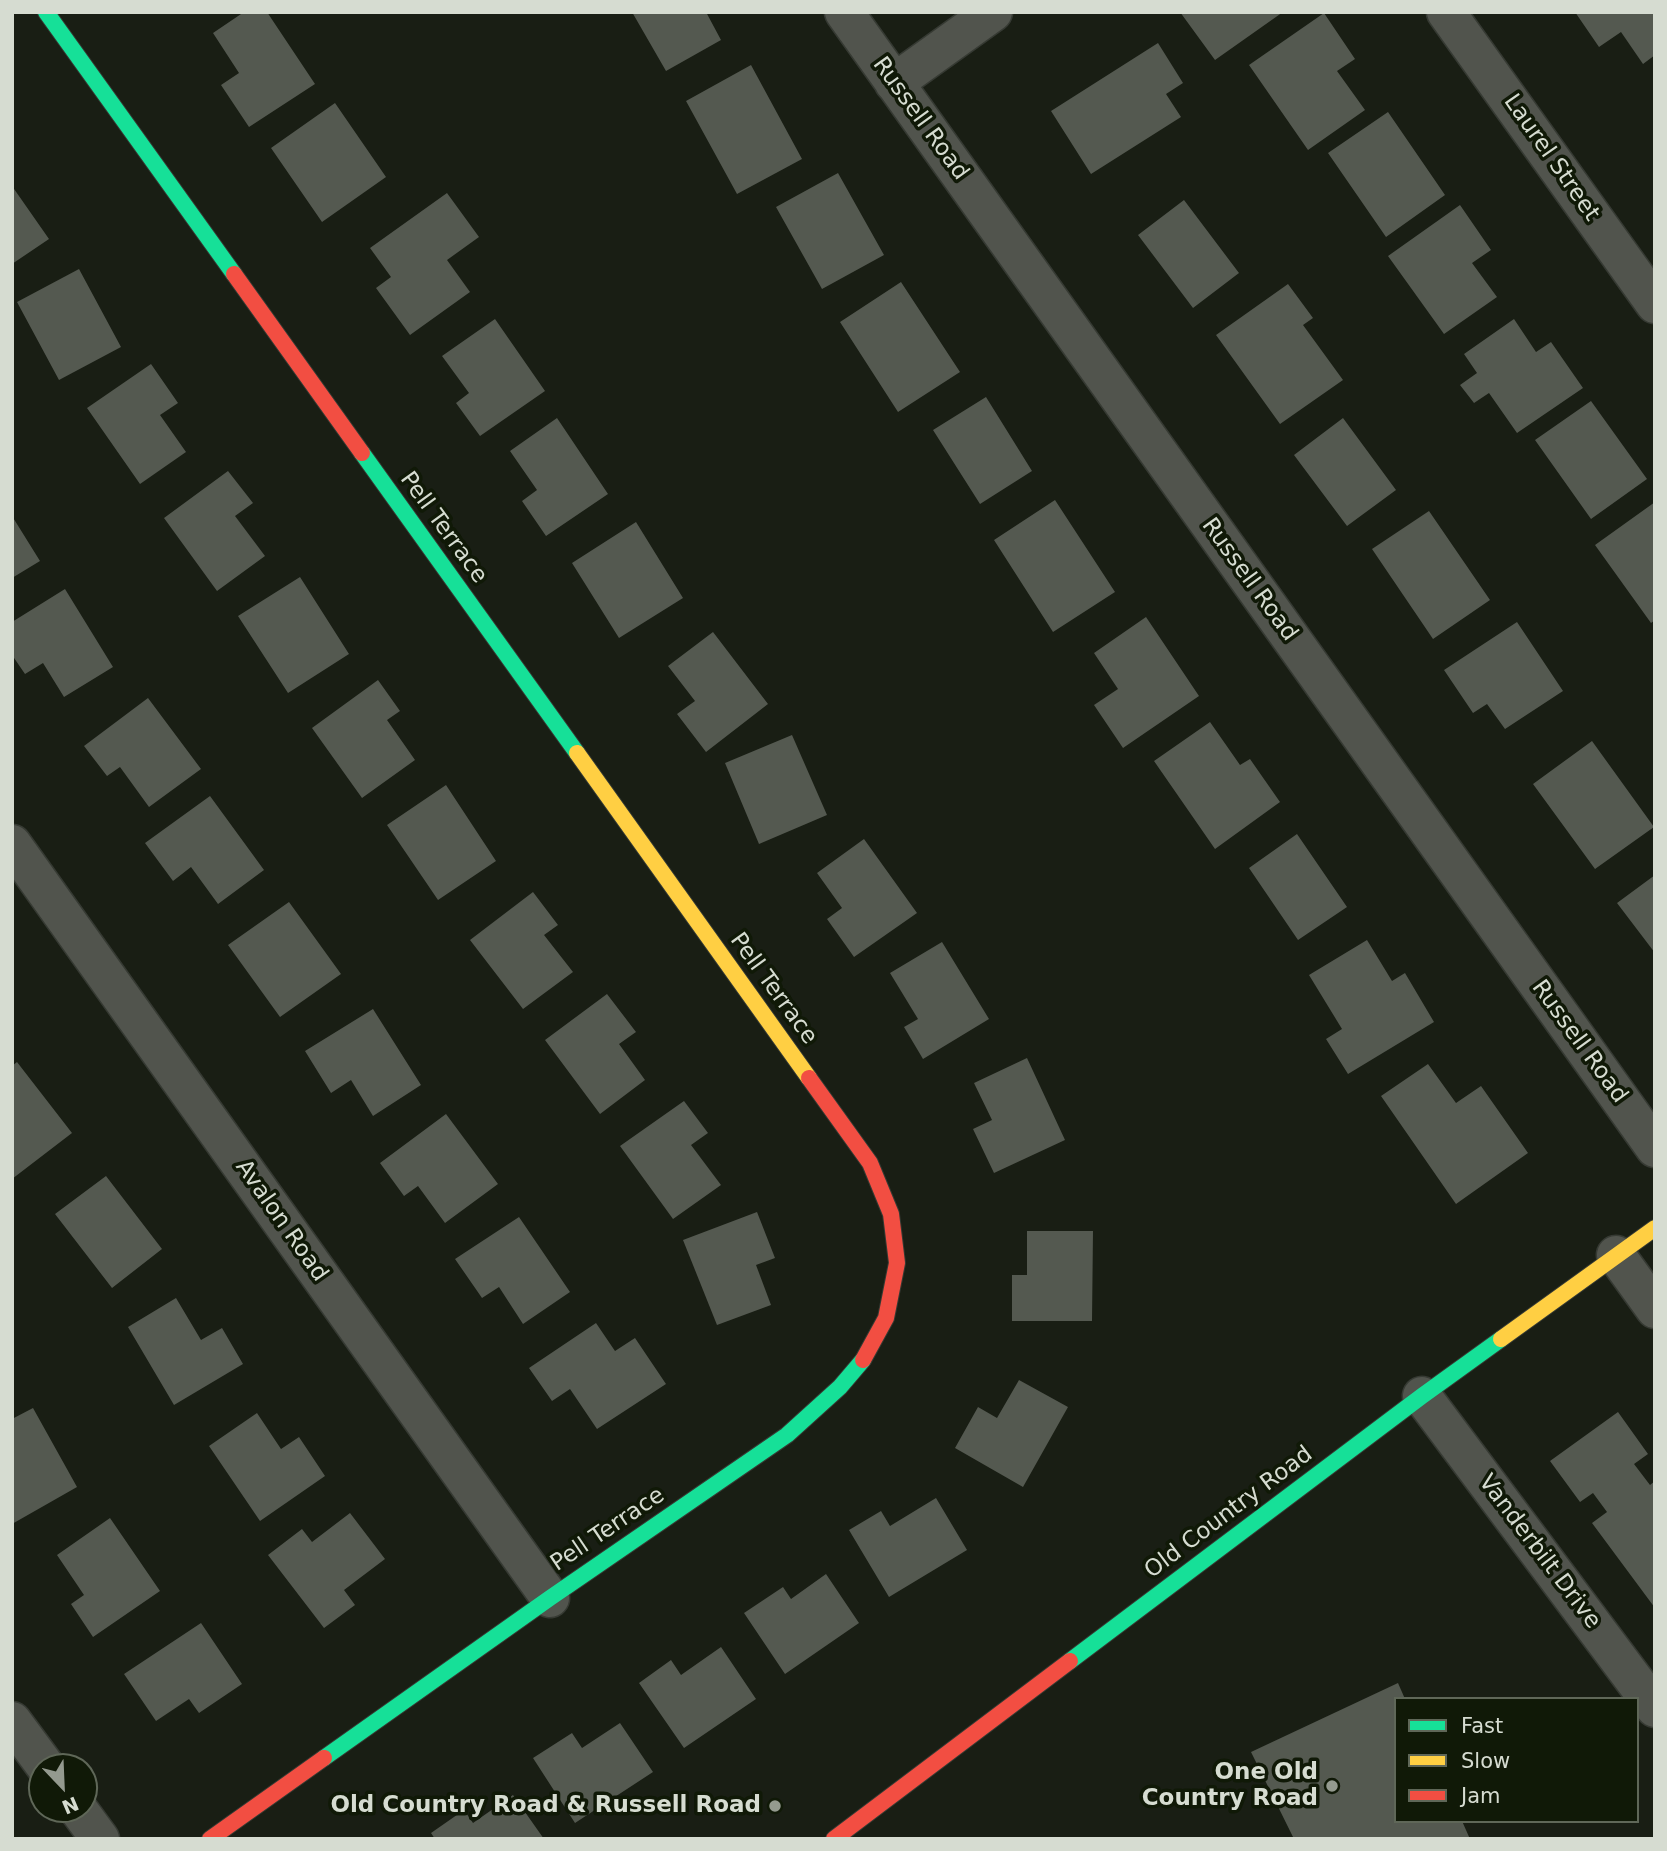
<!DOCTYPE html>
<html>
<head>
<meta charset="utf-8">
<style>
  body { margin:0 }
  #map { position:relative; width:1667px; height:1851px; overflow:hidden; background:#191e14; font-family:"DejaVu Sans",sans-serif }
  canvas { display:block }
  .frame { position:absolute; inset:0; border:14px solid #d6dcd1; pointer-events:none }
  .legend { position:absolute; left:1394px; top:1697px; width:245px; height:126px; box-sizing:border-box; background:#101907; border:2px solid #5f6758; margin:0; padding:9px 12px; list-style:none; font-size:21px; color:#d6dcd1 }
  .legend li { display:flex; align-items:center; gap:14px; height:35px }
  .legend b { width:35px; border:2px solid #5f6758 }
  .north { position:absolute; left:28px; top:1753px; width:70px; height:70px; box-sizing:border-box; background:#101907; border:2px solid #5f6758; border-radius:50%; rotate:157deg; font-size:19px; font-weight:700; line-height:28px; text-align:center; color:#d6dcd1 }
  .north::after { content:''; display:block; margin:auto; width:24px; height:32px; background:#949a8f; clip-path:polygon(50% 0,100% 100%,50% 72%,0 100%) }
</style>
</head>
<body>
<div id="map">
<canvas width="1667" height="1851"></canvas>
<div class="frame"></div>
<ul class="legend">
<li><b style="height:9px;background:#16e098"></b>Fast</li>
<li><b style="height:9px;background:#ffcf43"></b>Slow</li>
<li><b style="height:9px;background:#f24e42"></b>Jam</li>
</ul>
<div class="north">N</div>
</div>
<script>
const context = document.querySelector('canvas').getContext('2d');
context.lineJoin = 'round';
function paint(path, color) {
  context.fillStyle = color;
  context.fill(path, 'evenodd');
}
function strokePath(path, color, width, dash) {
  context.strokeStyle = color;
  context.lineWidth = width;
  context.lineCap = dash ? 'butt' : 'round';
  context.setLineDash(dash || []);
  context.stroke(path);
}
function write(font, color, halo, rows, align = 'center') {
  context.font = font + ' "DejaVu Sans",sans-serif';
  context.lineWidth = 7;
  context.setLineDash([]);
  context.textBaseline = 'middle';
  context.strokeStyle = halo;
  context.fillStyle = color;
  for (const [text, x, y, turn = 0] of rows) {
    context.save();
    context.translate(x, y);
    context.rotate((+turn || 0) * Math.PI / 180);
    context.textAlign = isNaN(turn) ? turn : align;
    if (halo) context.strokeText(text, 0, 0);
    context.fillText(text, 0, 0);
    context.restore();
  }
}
const building = new Path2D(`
  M244,12H267L315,84L249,127L221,85L239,73L213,33Z
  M632,12H706L721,40L666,71Z
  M1180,12H1283L1215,60Z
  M1575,12H1655V55L1643,64L1621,32L1599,47Z
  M1324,13L1355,59L1337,71L1365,110L1308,150L1249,65Z
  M1158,43L1183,83L1166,94L1181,117L1091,174L1051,111Z
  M751,65L802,159L737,194L686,101Z
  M335,103L386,177L322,222L271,148Z
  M1388,112L1445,195L1386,237L1328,153Z
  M838,173L884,255L822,289L776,207Z
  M12,186L49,239L12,264Z
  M447,193L479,237L447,260L470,292L410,335L376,288L391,277L370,248Z
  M1184,200L1239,273L1193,308L1138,235Z
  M1460,205L1491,250L1472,263L1497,297L1444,334L1388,256Z
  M79,269L121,347L59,380L17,302Z
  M901,282L960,372L898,412L840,322Z
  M1288,284L1313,318L1303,325L1343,380L1280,424L1216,335Z
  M495,319L545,391L480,436L456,403L469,393L442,356Z
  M1514,319L1536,352L1551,342L1583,388L1517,433L1489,393L1474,403L1460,385L1477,373L1464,354Z
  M151,364L178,403L160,415L186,452L140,484L87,408Z
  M986,397L1032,471L980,504L933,430Z
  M1591,401L1647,479L1591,519L1535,440Z
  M557,418L608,494L546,536L522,501L537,490L510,451Z
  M1343,418L1396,490L1347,526L1294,455Z
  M228,471L253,503L235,516L265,556L217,591L164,518Z
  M1055,500L1115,592L1053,632L994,540Z
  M1655,502V620L1651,623L1595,545Z
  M1429,511L1490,600L1433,639L1372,549Z
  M12,516L40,561L12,578Z
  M636,522L683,598L619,638L572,563Z
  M300,577L349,654L288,693L238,616Z
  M65,589L113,667L64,697L43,663L25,674L12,655V622Z
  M1146,617L1199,696L1123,748L1094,705L1118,689L1094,653Z
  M1517,622L1563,691L1505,729L1487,704L1473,713L1444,670Z
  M713,632L768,704L706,752L677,714L695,701L668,666Z
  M378,680L400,711L387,720L415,760L362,798L312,728Z
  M148,698L201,769L149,807L120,767L107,776L84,746Z
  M1210,722L1240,765L1250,759L1280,802L1215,849L1154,761Z
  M792,735L827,815L759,844L725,763Z
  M1592,741L1654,827L1595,869L1533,784Z
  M446,785L496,861L438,900L387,825Z
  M210,796L264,870L218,904L191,867L173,881L145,843Z
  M1297,834L1347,907L1298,940L1249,868Z
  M864,839L917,913L854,957L827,919L842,908L817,873Z
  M1655,875V953L1617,903Z
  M533,892L558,925L544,935L573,972L523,1009L470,940Z
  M289,902L341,974L280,1017L228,945Z
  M1367,940L1392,981L1405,973L1434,1022L1348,1074L1326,1039L1342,1029L1309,975Z
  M942,942L989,1019L923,1059L904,1027L918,1019L890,973Z
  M607,994L636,1032L619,1044L645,1080L600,1114L545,1040Z
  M373,1009L421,1085L373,1116L351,1080L331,1093L305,1051Z
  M1027,1058L1065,1140L994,1173L973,1129L992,1120L974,1083Z
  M17,1062L72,1133L12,1179V1066Z
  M1428,1064L1456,1103L1481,1086L1528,1153L1456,1204L1381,1096Z
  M684,1101L708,1133L691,1145L721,1185L673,1219L620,1146Z
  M446,1114L498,1184L445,1223L418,1186L404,1196L380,1163Z
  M106,1176L162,1249L112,1288L55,1214Z
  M757,1212L775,1258L756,1265L771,1305L717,1325L683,1240Z
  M519,1217L570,1292L523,1324L499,1287L482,1298L455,1259Z
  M1027,1231H1093L1092,1321H1012V1275H1027Z
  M176,1298L201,1340L222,1328L243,1364L174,1405L128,1327Z
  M596,1323L615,1351L635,1338L666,1384L597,1429L570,1389L552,1401L529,1368Z
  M1019,1380L1068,1407L1023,1487L955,1448L978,1407L997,1418Z
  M33,1408L77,1487L12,1524V1419Z
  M1618,1412L1648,1454L1634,1464L1650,1485L1655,1481V1608L1592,1523L1607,1512L1593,1493L1580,1502L1550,1461Z
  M257,1413L281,1449L299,1437L325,1476L260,1521L209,1446Z
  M936,1498L967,1550L889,1597L849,1530L881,1511L890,1526Z
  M350,1513L385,1559L344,1590L355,1605L324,1628L268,1555L302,1529L312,1542Z
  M110,1518L160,1591L93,1637L71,1604L84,1595L57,1555Z
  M826,1574L859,1623L785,1674L744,1613L783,1587L791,1599Z
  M201,1623L242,1684L199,1713L189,1699L156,1721L124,1674Z
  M721,1647L756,1699L684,1748L639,1683L671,1660L681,1675Z
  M1398,1683L1405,1699H1396V1821H1462L1470,1839H1294L1251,1752Z
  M620,1723L653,1772L575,1823L533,1758L572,1733L582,1748Z
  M513,1795L544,1839H435L431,1833L464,1810L473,1823Z`);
const street = new Path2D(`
  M844,12L1655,1148
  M1446,12L1655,304
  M894,83L993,12
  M12,844L550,1598
  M1616,1255L1655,1309
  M1422,1396L1655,1708
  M12,1721L46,1767
  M78,1809L100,1839`);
const fast = new Path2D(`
  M46,12L234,274
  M362,453L577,753
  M1070,1661L1422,1396L1501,1339
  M324,1758L550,1598L787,1435L840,1387L863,1360`);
const slow = new Path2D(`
  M577,753L809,1078
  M1501,1339L1655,1228`);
const jam = new Path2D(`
  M234,274L362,453
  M809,1078L870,1163L891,1214L897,1263L886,1318L863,1360
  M210,1839L324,1758
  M834,1839L1070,1661`);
const markers = [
  [1332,1786,7,"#949a8f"],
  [775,1806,7,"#949a8f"]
];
const streetNames = [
  ["Russell Road",920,119,54],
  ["Laurel Street",1551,158,55],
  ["Pell Terrace",443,528,54],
  ["Russell Road",1249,580,54],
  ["Pell Terrace",773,989,54],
  ["Russell Road",1579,1042,54],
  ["Avalon Road",281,1221,55],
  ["Old Country Road",1229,1513,-37],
  ["Pell Terrace",608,1530,-34],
  ["Vanderbilt Drive",1539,1552,53]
];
const poiNames = [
  ["One Old",1318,1773],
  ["Country Road",1318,1799],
  ["Old Country Road & Russell Road",761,1806]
];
paint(building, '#545950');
strokePath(street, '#363a33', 41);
strokePath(fast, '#363a33', 18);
strokePath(slow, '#363a33', 18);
strokePath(jam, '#363a33', 18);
strokePath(street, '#51544d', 38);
strokePath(fast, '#16e098', 16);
strokePath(slow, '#ffcf43', 16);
strokePath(jam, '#f24e42', 16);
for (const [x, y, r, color] of markers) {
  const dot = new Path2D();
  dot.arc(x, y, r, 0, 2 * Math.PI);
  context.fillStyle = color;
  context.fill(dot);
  strokePath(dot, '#101907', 2.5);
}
write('23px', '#d6dcd1', '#101907', streetNames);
write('bold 23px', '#d6dcd1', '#101907', poiNames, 'right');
</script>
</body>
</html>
